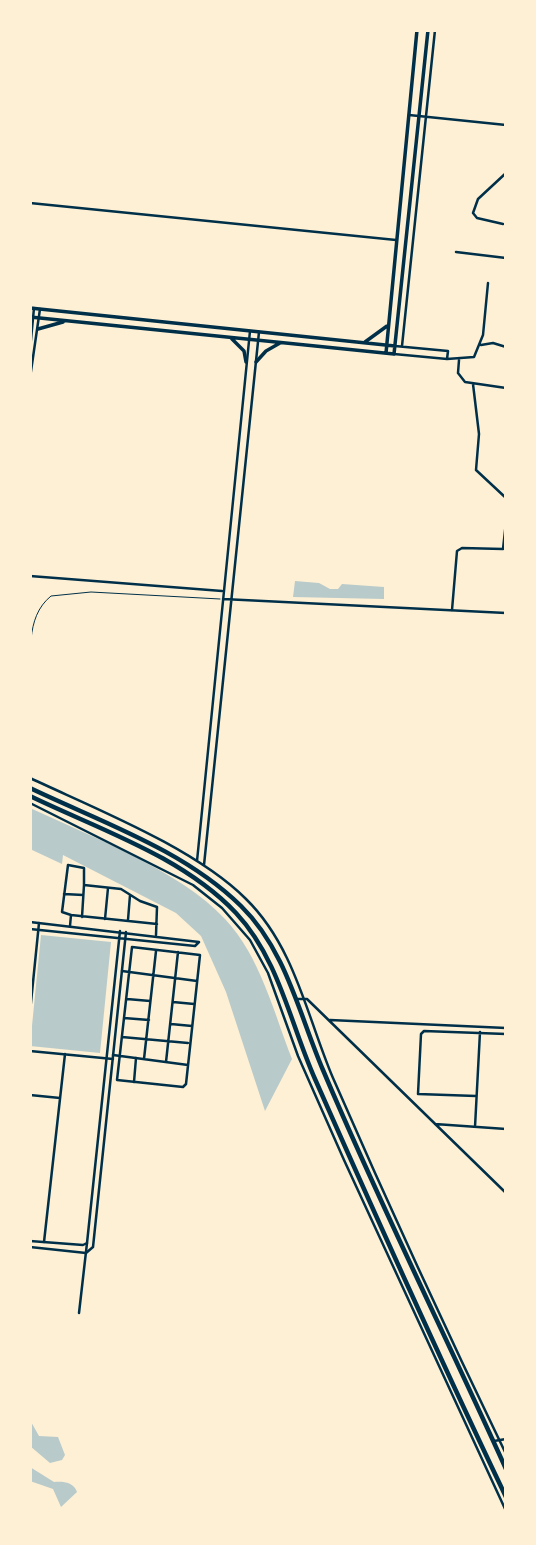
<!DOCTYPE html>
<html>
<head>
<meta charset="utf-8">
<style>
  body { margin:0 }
  #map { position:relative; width:536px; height:1545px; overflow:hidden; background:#fdf0d5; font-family:Commissioner,sans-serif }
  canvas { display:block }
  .frame { position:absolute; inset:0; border:32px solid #fdf0d5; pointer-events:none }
</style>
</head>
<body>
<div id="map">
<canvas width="536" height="1545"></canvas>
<div class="frame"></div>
</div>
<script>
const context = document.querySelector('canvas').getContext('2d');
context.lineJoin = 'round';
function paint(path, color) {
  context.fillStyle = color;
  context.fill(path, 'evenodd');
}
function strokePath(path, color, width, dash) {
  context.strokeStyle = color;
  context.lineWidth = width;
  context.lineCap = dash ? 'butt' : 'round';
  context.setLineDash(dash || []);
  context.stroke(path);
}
const green = new Path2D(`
  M295,581L319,583L330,589H338L342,584L384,587V599L293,597Z
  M30,808C90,836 181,871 225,919C260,956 274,1013 292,1059L265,1111L226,992L201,936L176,913L63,855L62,864L30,849Z
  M41,935L111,942L100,1053L30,1046Z
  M30,1420L39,1436L58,1437L65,1455L62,1460L50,1463L30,1446Z
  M30,1467L54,1482C62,1481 74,1482 77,1492L61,1507L53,1489L30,1481Z`);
const service = new Path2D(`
  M30,688C32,657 24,618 51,596L91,592L220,599`);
const minor = new Path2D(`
  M409,115L506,125
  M503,224L477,218L473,213L478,199L506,173
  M456,252L506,258
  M481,345L493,343L506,347
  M395,346L448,351L447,359
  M402,346L435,30
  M394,354L447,359L474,357L483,335L488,283
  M459,360L458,373L465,382L506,388
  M473,384L479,434L476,470L506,498
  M452,610L457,551L462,548L503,549L506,522
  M64,894L83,895
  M71,915L157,924
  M82,917L84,885
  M105,919L108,888
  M128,920L130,895
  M70,926L71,915L62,912L68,865L84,868V885L121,889L140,901L157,907L156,935
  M132,947L200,955L186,1084L183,1087L117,1080Z
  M122,971L197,981
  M127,999L150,1001
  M296,999H307L506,1193
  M173,1002L194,1004
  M30,1012L39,923
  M124,1018L149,1020
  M330,1020L506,1028
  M171,1024L192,1026
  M122,1037L188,1043
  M30,1051L113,1059
  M113,1055L188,1065
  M144,1059L156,951
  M166,1062L178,952
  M134,1082L136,1058
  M30,1095L60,1098
  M476,1096L418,1094L421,1034L424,1031L506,1034
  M435,1124L506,1129
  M475,1127L480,1032
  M44,1242L65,1054
  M79,1313L87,1243
  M494,1441L506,1439`);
const tertiary = new Path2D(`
  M30,203L396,240
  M30,350L34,308
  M30,378L40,309
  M30,576L222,591
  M223,599L506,613
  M30,778C96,809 195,848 246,899C295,947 307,1017 333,1078C388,1204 446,1330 506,1454
  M30,803L193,885L222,908L250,940L268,973L298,1056L344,1160L506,1511
  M197,861L250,331
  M204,865L259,332
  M30,922L199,942L195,946L30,929
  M30,1241L83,1245L87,1243L120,931
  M30,1247L86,1253L93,1247L126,932`);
const secondary = new Path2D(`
  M30,308L395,346
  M30,317L394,354L428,30
  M38,329L63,322
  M231,338L244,351L246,362
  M365,342L387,326
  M386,353L417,30
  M256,362L266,351L280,343`);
const trunk = new Path2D(`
  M30,788C101,822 184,850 241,906C286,950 299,1014 323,1070C380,1205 446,1336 506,1469
  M30,796C98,829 182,856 236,913C279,959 290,1023 315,1079C377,1219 440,1359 506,1497`);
paint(green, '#b9caca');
strokePath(service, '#003049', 1);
strokePath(minor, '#003049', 2.5);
strokePath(tertiary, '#003049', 2.5);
strokePath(secondary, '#003049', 3.5);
strokePath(trunk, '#003049', 4.5);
</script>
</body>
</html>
